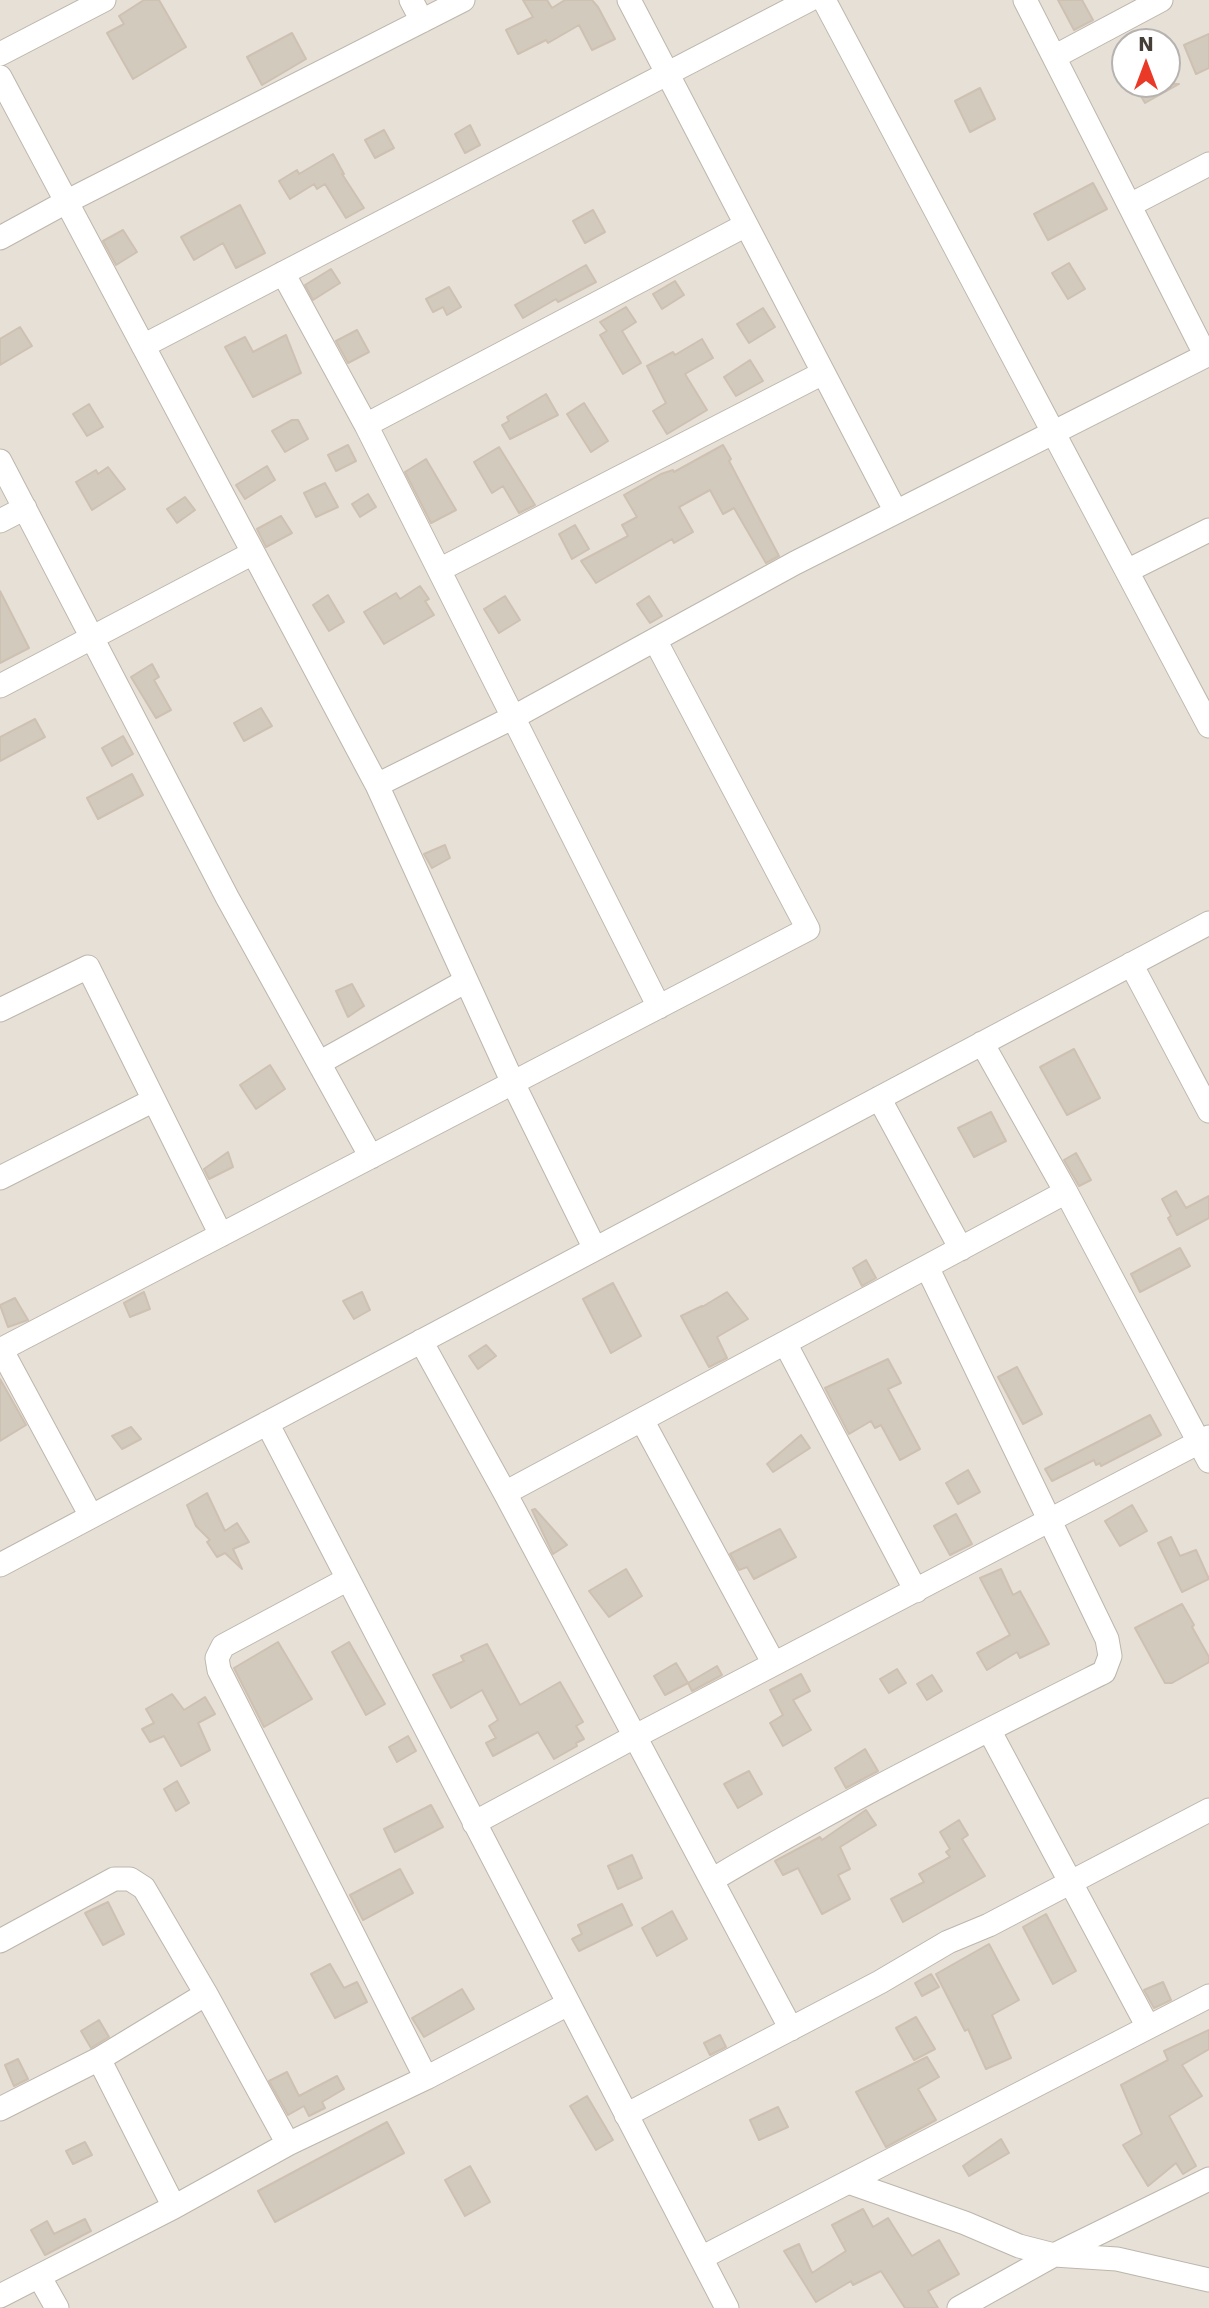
<!DOCTYPE html>
<html>
<head>
<meta charset="utf-8">
<style>
  body { margin:0 }
  #map { position:relative; width:1209px; height:2308px; overflow:hidden; background:#f3efe8; font-family:"DejaVu Sans",sans-serif }
  canvas { display:block }
  .north { position:absolute; left:1111px; top:28px; width:70px; height:70px; box-sizing:border-box; background:#fff; border:2px solid #b5b2af; border-radius:50%; rotate:0deg; font-size:19px; font-weight:700; line-height:28px; text-align:center; color:#453f37 }
  .north::after { content:''; display:block; margin:auto; width:24px; height:32px; background:#ea3927; clip-path:polygon(50% 0,100% 100%,50% 72%,0 100%) }
</style>
</head>
<body>
<div id="map">
<canvas width="1209" height="2308"></canvas>
<div class="north">N</div>
</div>
<script>
const context = document.querySelector('canvas').getContext('2d');
context.lineJoin = 'round';
function paint(path, color) {
  context.fillStyle = color;
  context.fill(path, 'evenodd');
}
function strokePath(path, color, width, dash) {
  context.strokeStyle = color;
  context.lineWidth = width;
  context.lineCap = dash ? 'butt' : 'round';
  context.setLineDash(dash || []);
  context.stroke(path);
}
const residential = new Path2D(`
  M0,0H1209V2308H0ZM1125,42H1167V84H1125Z`);
const building = new Path2D(`
  M144,0H159L186,47L133,79L107,33L124,24L119,16Z
  M523,0H547L552,8L565,0H592L598,7L615,39L592,50L579,25L548,43L546,40L518,54L506,30L533,17Z
  M1058,0H1082L1093,20L1074,30Z
  M292,33L306,59L262,85L247,57Z
  M1209,34V68L1196,74L1184,45Z
  M1134,84H1179L1145,103Z
  M980,88L995,119L970,132L955,101Z
  M470,125L480,145L465,153L455,134Z
  M384,130L394,148L375,158L365,140Z
  M333,154L344,174H342L364,208L346,218L325,184L317,189L314,184L290,199L279,181L297,170L299,174Z
  M1093,183L1107,209L1048,240L1034,214Z
  M240,205L265,253L236,268L223,243L194,260L181,237Z
  M593,210L605,232L585,243L573,221Z
  M123,230L137,252L116,265L103,241Z
  M1069,263L1085,289L1068,299L1052,273Z
  M586,265L596,282L558,302L556,299L523,318L515,305Z
  M331,269L340,283L313,300L305,285Z
  M675,281L684,295L662,309L653,294Z
  M449,287L461,307L447,315L443,307L433,312L426,299Z
  M626,307L636,322L622,331L641,363L623,374L600,335L607,331L600,322Z
  M763,308L775,327L749,343L737,324Z
  M20,327L32,346L0,365V339Z
  M357,330L369,352L348,363L336,341Z
  M286,335L301,373L253,397L225,347L245,337L253,352Z
  M702,339L713,358L685,374L707,410L667,434L653,411L666,403L647,366L673,352L675,355Z
  M750,360L763,381L736,396L724,377Z
  M546,394L558,415L510,439L502,425L509,421L507,417Z
  M584,403L608,441L591,452L567,414Z
  M89,404L103,427L87,436L73,414Z
  M292,420H298L308,439L285,452L272,431Z
  M348,445L356,461L336,471L328,455Z
  M723,445L731,459L729,461L779,556L766,563L734,508L723,514L710,490L679,507L693,532L674,543L672,539L596,583L581,561L628,536L622,525L637,517L624,495L661,474L673,470L674,472Z
  M499,447L535,505L519,513L503,486L492,493L474,462Z
  M426,459L456,510L431,523L405,472Z
  M267,466L275,480L245,499L236,485Z
  M108,467L125,489L92,510L76,482L96,470L98,474Z
  M325,483L338,507L316,517L304,493Z
  M368,494L376,507L360,517L352,504Z
  M185,497L195,510L177,523L167,509Z
  M281,516L292,533L266,547L257,529Z
  M575,525L589,549L572,559L559,534Z
  M420,586L429,599L425,601L434,615L384,644L364,612L396,593L400,599Z
  M0,591L29,648L0,663Z
  M328,595L344,622L329,631L313,605Z
  M505,596L520,620L499,633L484,609Z
  M649,596L662,616L650,623L637,604Z
  M152,664L159,677L154,680L171,710L156,718L131,677Z
  M261,708L272,726L244,741L234,723Z
  M35,719L45,737L0,761V737Z
  M123,736L133,754L112,766L102,748Z
  M132,774L143,795L98,819L87,798Z
  M445,845L450,858L432,868L424,854Z
  M352,984L364,1006L348,1017L336,991Z
  M1074,1049L1100,1098L1067,1115L1040,1067Z
  M270,1065L285,1089L256,1109L240,1085Z
  M991,1112L1006,1141L974,1157L958,1128Z
  M228,1152L233,1167L209,1179L204,1169Z
  M1076,1153L1091,1180L1079,1186L1064,1160Z
  M1176,1191L1186,1208L1209,1196V1218L1177,1235L1168,1218L1171,1216L1162,1199Z
  M1180,1248L1190,1266L1140,1292L1131,1274Z
  M866,1260L876,1278L862,1286L853,1268Z
  M613,1283L641,1336L611,1353L583,1299Z
  M144,1292L150,1309L130,1317L124,1303Z
  M362,1292L370,1310L354,1319L343,1301Z
  M727,1292L748,1319L717,1337L727,1358L709,1367L681,1316L702,1306V1307Z
  M15,1298L28,1320L8,1327L0,1305Z
  M486,1345L496,1356L478,1369L469,1356Z
  M888,1359L901,1383L888,1389L920,1449L900,1460L881,1425L875,1428L871,1421L849,1434L825,1388Z
  M1017,1367L1042,1414L1023,1424L998,1377Z
  M0,1379L26,1425L0,1441Z
  M1150,1415L1161,1435L1101,1466L1100,1463L1096,1465L1094,1460L1052,1481L1045,1469Z
  M131,1427L141,1439L122,1449L112,1436Z
  M801,1435L810,1448L773,1472L767,1464Z
  M968,1470L980,1492L958,1504L946,1483Z
  M207,1493L225,1531L237,1523L249,1542L233,1549L242,1569L225,1553L217,1557L207,1542L210,1540L196,1526L187,1505Z
  M1132,1505L1147,1531L1120,1546L1105,1521Z
  M535,1509L567,1545L553,1554L532,1510Z
  M956,1514L972,1544L950,1555L934,1526Z
  M780,1529L796,1557L754,1579L747,1567L739,1570L730,1554Z
  M1171,1537L1180,1556L1196,1550L1209,1579L1182,1592L1158,1543Z
  M626,1569L642,1596L609,1617L589,1591Z
  M1001,1569L1013,1595L1020,1591L1049,1644L1020,1658L1017,1652L987,1670L977,1653L1010,1635L980,1578Z
  M1182,1604L1194,1625L1192,1627L1209,1657V1662L1172,1683H1165L1135,1628Z
  M278,1642L312,1699L264,1727L234,1668Z
  M349,1642L385,1704L366,1715L332,1652Z
  M487,1644L520,1705L560,1682L583,1722L576,1726L584,1739L576,1743L577,1746L554,1759L538,1732L493,1756L486,1743L496,1738L489,1726L498,1720L482,1690L451,1708L433,1675L464,1661L461,1656Z
  M676,1663L688,1683L665,1695L654,1676Z
  M717,1666L722,1675L692,1691L688,1683Z
  M897,1669L906,1683L889,1693L880,1679Z
  M801,1674L810,1691L793,1700L811,1730L783,1746L770,1723L783,1715L770,1690Z
  M932,1675L942,1691L927,1700L917,1684Z
  M172,1694L184,1710L205,1697L215,1714L198,1723L210,1750L181,1766L164,1736L150,1742L142,1729L154,1723L146,1709Z
  M408,1736L416,1751L397,1762L389,1747Z
  M865,1749L878,1771L846,1788L835,1768Z
  M749,1771L762,1794L738,1808L724,1784Z
  M177,1781L189,1803L176,1811L164,1789Z
  M431,1805L443,1827L395,1852L384,1829Z
  M866,1810L876,1825L840,1847L850,1869L838,1875L850,1899L822,1914L798,1868L783,1875L775,1861L820,1837L822,1840Z
  M959,1820L968,1835L962,1839L985,1876L903,1922L891,1899L924,1882L919,1874L950,1857L946,1852L950,1849L940,1832Z
  M632,1855L642,1878L618,1889L608,1866Z
  M400,1869L413,1893L363,1920L350,1895Z
  M108,1902L124,1934L103,1945L85,1913Z
  M622,1904L632,1925L579,1951L572,1939L582,1934L578,1925Z
  M672,1911L687,1939L657,1956L642,1928Z
  M1046,1914L1076,1971L1053,1984L1023,1927Z
  M989,1944L1019,2000L992,2015L1011,2058L986,2069L968,2029L965,2031L936,1974Z
  M330,1964L344,1988L357,1982L367,2002L335,2018L311,1974Z
  M931,1974L939,1987L922,1996L915,1983Z
  M1163,1982L1171,2000L1154,2008L1144,1990Z
  M462,1989L474,2009L424,2037L412,2018Z
  M916,2017L935,2049L914,2060L896,2028Z
  M99,2020L109,2037L91,2048L81,2031Z
  M1209,2030V2049L1182,2065L1202,2096L1169,2116L1196,2166L1183,2174L1176,2163L1148,2186L1123,2145L1142,2134L1121,2085L1168,2060L1164,2051Z
  M720,2035L726,2047L710,2055L704,2043Z
  M927,2057L939,2077L918,2089L936,2120L886,2147L856,2092Z
  M18,2059L28,2079L14,2086L5,2065Z
  M287,2072L299,2096L337,2076L344,2089L322,2102L325,2108L309,2116L304,2106L288,2115L269,2081Z
  M587,2096L613,2140L596,2150L570,2106Z
  M778,2107L788,2127L759,2140L750,2120Z
  M387,2122L404,2153L275,2222L258,2191Z
  M1001,2139L1009,2153L969,2176L963,2166Z
  M85,2142L92,2155L73,2164L66,2151Z
  M470,2166L490,2202L465,2216L445,2180Z
  M863,2209L873,2227L888,2218L912,2256L939,2240L959,2274L928,2291L938,2308H905L881,2271L853,2285L851,2281L816,2302L784,2251L799,2244L812,2273L846,2251L832,2225Z
  M85,2219L91,2231L45,2255L31,2230L47,2221L54,2234Z`);
const minor = new Path2D(`
  M411,0L422,21
  M629,0L896,512
  M824,0L1209,726
  M1025,0L1206,356
  M0,54L104,0
  M1054,57L1161,0
  M0,77L377,785L513,1083L595,1249
  M1130,205L1209,164
  M0,238L66,202L463,0
  M283,273L366,425L659,1007
  M143,346L809,0
  M366,425L746,225
  M0,461L227,897L371,1157
  M0,521L25,508
  M439,570L823,373
  M1127,571L1209,530
  M0,686L253,553
  M377,785L514,717L795,563L1209,354
  M1131,964L1209,1111
  M0,1010L88,967L221,1235
  M982,1043L1066,1192L1209,1461
  M319,1063L466,981
  M879,1098L961,1249
  M0,1178L154,1100
  M421,1341L505,1493L791,2029
  M785,1343L916,1591
  M1,1349L91,1516
  M0,1350L808,929L655,640
  M642,1420L774,1664
  M267,1423L727,2308
  M505,1493L1066,1192
  M0,1565L1209,923
  M348,1579L223,1646L217,1658L219,1670L426,2078
  M989,1730L1148,2027
  M474,1823L634,1737L1209,1437
  M712,1880C839,1804 972,1738 1104,1672L1110,1656L1107,1639L927,1267
  M0,1941L114,1879H130L144,1888L206,1994
  M99,2059L174,2207
  M0,2109L99,2059L206,1994L288,2144
  M626,2115L880,1982L948,1942L989,1925L1209,1810
  M848,2182L965,2223L1019,2246L1054,2255L1117,2259L1209,2280
  M701,2258L1209,1996
  M39,2276L57,2308
  M0,2296L174,2207L288,2144L426,2078L568,2004
  M959,2308L1054,2255L1209,2179`);
paint(residential, '#e6e0d6');
paint(building, '#d3cabe');
strokePath(building, '#cec1b2', 2);
strokePath(minor, '#bdb6ab', 25);
strokePath(minor, '#fff', 23);
</script>
</body>
</html>
